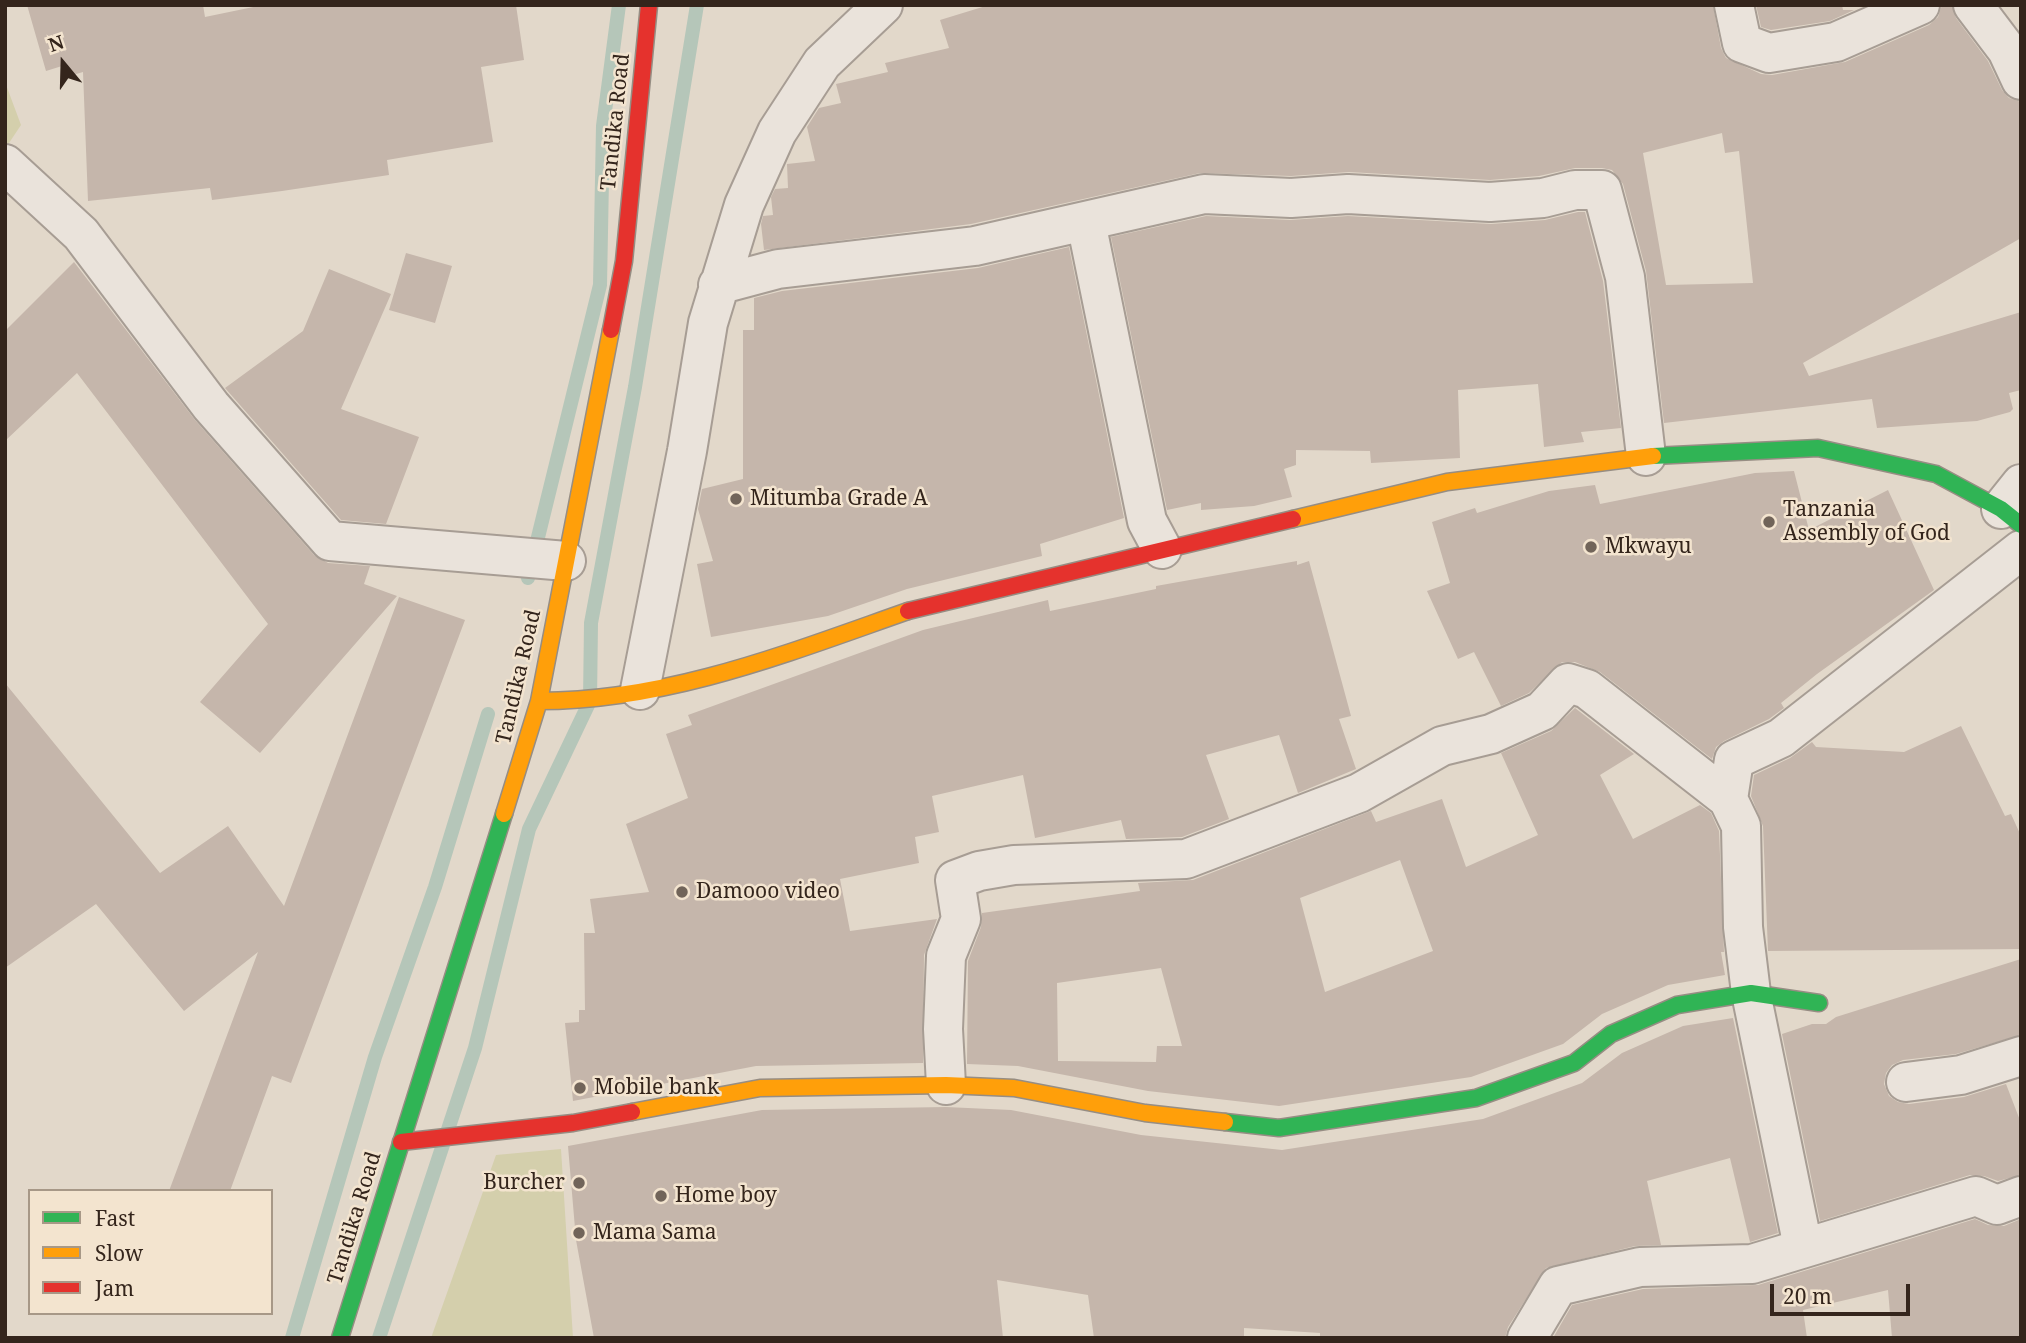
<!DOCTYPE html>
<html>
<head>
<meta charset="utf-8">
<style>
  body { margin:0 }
  #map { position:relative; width:2026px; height:1343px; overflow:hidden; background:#e2d8ca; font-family:"Noto Serif",serif }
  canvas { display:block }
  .frame { position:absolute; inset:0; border:7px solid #34251c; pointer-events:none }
  .legend { position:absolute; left:28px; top:1189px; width:245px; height:126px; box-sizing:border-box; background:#f3e4cf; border:2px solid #a79887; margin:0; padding:9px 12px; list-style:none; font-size:21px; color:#34251c }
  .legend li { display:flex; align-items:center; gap:14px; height:35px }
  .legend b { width:35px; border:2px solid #a79887 }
  .north { position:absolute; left:28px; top:28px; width:70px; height:70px; -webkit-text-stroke:5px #f3e4cf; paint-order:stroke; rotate:341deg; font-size:19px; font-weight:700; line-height:28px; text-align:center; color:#34251c }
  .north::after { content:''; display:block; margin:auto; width:24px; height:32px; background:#34251c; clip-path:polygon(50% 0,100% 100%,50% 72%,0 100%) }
  .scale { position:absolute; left:1770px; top:1284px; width:140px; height:32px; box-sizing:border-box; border:4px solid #34251c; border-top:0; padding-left:9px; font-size:21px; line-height:24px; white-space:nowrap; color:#34251c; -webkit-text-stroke:5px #f3e4cf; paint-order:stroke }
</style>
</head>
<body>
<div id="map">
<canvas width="2026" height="1343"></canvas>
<div class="frame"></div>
<ul class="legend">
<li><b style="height:9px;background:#30b455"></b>Fast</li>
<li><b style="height:9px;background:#ff9f0a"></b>Slow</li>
<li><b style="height:9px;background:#e5322d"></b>Jam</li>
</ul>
<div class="north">N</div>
<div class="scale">20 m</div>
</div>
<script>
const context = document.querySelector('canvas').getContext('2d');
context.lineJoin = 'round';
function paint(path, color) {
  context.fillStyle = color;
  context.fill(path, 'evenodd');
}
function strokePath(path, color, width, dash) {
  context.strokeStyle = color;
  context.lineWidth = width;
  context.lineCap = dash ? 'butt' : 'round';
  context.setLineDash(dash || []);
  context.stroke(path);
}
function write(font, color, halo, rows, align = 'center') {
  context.font = font + ' "Noto Serif",serif';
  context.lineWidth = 5;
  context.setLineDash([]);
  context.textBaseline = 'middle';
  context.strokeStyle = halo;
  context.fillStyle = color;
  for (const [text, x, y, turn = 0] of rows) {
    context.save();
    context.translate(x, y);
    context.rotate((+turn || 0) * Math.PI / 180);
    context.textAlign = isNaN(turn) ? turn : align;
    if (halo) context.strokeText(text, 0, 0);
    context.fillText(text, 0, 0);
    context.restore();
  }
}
const green = new Path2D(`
  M5,82L21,125L5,149Z
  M561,1149L573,1338H431L496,1155Z`);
const stream = new Path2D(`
  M528,578L600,285L603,126L619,5
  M292,1338L375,1057L435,887L488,714
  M379,1338L475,1048L529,829L590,701L591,623L635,387L697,5`);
const building = new Path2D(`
  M27,5H203L205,17L263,5H516L524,60L481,67L493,142L387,160L389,175L282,191L212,200L210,188L88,201L83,72L66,77L62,66L46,71Z
  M989,5H1713L1721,48L1726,58L1761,74L1772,75L1845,62L1929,25L1938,17L1942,5H1952L1956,18L1988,61L2002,90L2009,98L2021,102V238L1803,363L1809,376L2021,312V390L2009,393L2013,409L2010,412L1977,421L1947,423L1877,428L1872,399L1664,423L1646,271L1623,184L1612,170L1602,168H1575L1539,176L1490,180L1349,172L1291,176L1200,173L971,224L764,250L761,224L763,216L773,215L771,197L775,189L788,188L787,164L815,161L807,127L819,108L841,103L836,84L888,72L885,63L949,48L940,20ZM1722,133L1725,153L1739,151L1753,283L1666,285L1643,153Z
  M1756,5H1842L1843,10H1854L1830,21L1771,30L1761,27Z
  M1578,212H1585L1603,281L1621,428L1581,432L1584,442L1544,447L1538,384L1458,390L1460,458L1371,463L1370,451L1296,450V465L1284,469L1292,497L1254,506L1201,510V503L1167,510L1111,237L1206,216L1290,220L1348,216L1491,224L1545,220Z
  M1069,247L1124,518L1040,544L1042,556L907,589L828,616L711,637L697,564L713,561L698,509L702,489L743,479V330H754V298L782,291L978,268Z
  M406,253L452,266L435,323L389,310Z
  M74,262L195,420L314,555L328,563L370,566L364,584L397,596L260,753L200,702L268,624L77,373L5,441V331Z
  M329,269L391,294L341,409L419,437L386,524L341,520L225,388L303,331Z
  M1794,471L1809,530L1888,490L1934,590L1817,674L1781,703L1784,708L1769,719L1724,741L1716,747L1712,759L1600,672L1575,662H1562L1529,693L1501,706L1474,652L1458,659L1427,591L1450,583L1432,522L1475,508L1477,513L1549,491L1595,485L1600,504L1755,473Z
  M1297,561V565L1309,561L1351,716L1339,719L1356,769L1298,793L1279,735L1206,755L1229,819L1182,837L1126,839L1121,820L1035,838L1023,775L932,796L939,832L915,837L919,863L840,879L850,931L937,919L924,955L923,1063L756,1066L573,1101L565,1023L579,1022V1010H585L584,933H595L590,899L649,892L626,824L688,798L666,734L692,725L688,715L923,630L1048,600L1050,611L1156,589V586Z
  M399,597L465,620L291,1083L272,1076L230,1191H169L258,952L184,1011L96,904L5,968V683L160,873L228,826L284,906Z
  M1575,708L1634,754L1600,775L1633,839L1700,805L1711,813L1719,831L1724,952H1721L1725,975L1668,985L1602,1014L1563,1044L1471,1077L1279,1106L1148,1091L1018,1066L967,1064L968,961L981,927L982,913L1140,891L1138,883L1193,880L1371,811L1376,822L1442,799L1466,867L1538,835L1501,753L1551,731ZM1400,860L1433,951L1325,992L1300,898ZM1161,968L1182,1046H1157L1156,1062L1058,1061L1057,983Z
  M1961,726L2005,816L2011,814L2021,836V949L1768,951L1763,826L1751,796L1754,775L1790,758L1812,742L1816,747L1904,752Z
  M2021,959V1035L1956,1054L1903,1060L1892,1065L1886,1073L1884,1084L1889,1096L1898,1102L1909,1104L1964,1097L2006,1084L2021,1123V1175L1998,1181L1984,1176L1970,1175L1820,1221L1782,1034L1812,1024H1826L1836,1017Z
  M1733,1018L1778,1233L1750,1242L1730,1158L1647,1181L1661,1245L1635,1246L1546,1268L1508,1327L1505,1338H1320V1333L1244,1328V1338H1094L1088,1295L997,1280L1003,1338H594L576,1240L568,1146L762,1110L946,1107L1011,1110L1141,1135L1282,1150L1483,1119L1582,1083L1622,1053L1683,1026Z
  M1975,1219L1988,1225L2004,1226L2021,1219L2019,1338H1892L1888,1290L1803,1310L1807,1338H1553L1572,1305L1643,1289L1758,1285Z`);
const street = new Path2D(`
  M1734,5L1742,43L1769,53L1836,42L1920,5
  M1973,5L2007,50L2021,80
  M5,164L81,234L211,406L330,541L566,561
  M1086,222L1147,521L1162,549
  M718,285L778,269L975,246L1204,194L1291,198L1348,194L1490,202L1543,198L1575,190H1602L1625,277L1646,456
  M2001,509L2021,484
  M640,690L687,451L708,323L744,205L777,132L822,63L883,5
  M1906,1082L1961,1075L2021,1056
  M946,1085L943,1029L946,956L961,919L955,880L979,871L1014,865L1186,859L1359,793L1442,746L1491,734L1542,711L1568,683L1587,689L1728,799
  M1803,1247L1751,993L1743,927L1741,826L1728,799L1734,760L1781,738L2021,550
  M1527,1338L1558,1286L1640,1267L1752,1264L1976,1196L1997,1205L2021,1196`);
const fast = new Path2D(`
  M1653,456L1818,448L1936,474L2001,509L2021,525
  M1225,1122L1279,1128L1476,1098L1574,1063L1611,1034L1677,1005L1751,993L1819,1003
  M340,1338L504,814`);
const slow = new Path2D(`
  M1293,519L1447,482L1653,456
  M539,701C668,701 788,653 908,611
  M504,814L539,701L611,330
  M632,1112L760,1088L946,1085L1014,1088L1145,1113L1225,1122`);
const jam = new Path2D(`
  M611,330L624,261L649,5
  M908,611L1293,519
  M401,1142L573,1123L632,1112`);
const markers = [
  [736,499,7,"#716459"],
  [1769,522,7,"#716459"],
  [1591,547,7,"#716459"],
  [682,892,7,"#716459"],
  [580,1088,7,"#716459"],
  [579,1183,7,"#716459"],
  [661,1196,7,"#716459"],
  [579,1233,7,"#716459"]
];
const streetNames = [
  ["Tandika Road",616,122,-84],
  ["Tandika Road",519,677,-77],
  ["Tandika Road",355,1218,-73]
];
const poiNames = [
  ["Mitumba Grade A",750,499],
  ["Tanzania",1783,510],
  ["Assembly of God",1783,534],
  ["Mkwayu",1605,547],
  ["Damooo video",696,892],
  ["Mobile bank",594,1088],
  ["Burcher",565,1183,"right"],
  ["Home boy",675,1196],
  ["Mama Sama",593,1233]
];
paint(green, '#d4cfac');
strokePath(stream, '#b5c6b9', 14);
paint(building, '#c5b6ab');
strokePath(street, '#a79d94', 42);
strokePath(fast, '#968d83', 19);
strokePath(slow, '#968d83', 19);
strokePath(jam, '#968d83', 19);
strokePath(street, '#eae3db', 38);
strokePath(fast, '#30b455', 16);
strokePath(slow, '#ff9f0a', 16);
strokePath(jam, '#e5322d', 16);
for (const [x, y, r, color] of markers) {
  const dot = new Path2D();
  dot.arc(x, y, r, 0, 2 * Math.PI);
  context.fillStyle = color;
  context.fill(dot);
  strokePath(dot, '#f3e4cf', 2.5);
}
write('21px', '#34251c', '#f3e4cf', streetNames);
write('21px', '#34251c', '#f3e4cf', poiNames, 'left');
</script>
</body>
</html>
